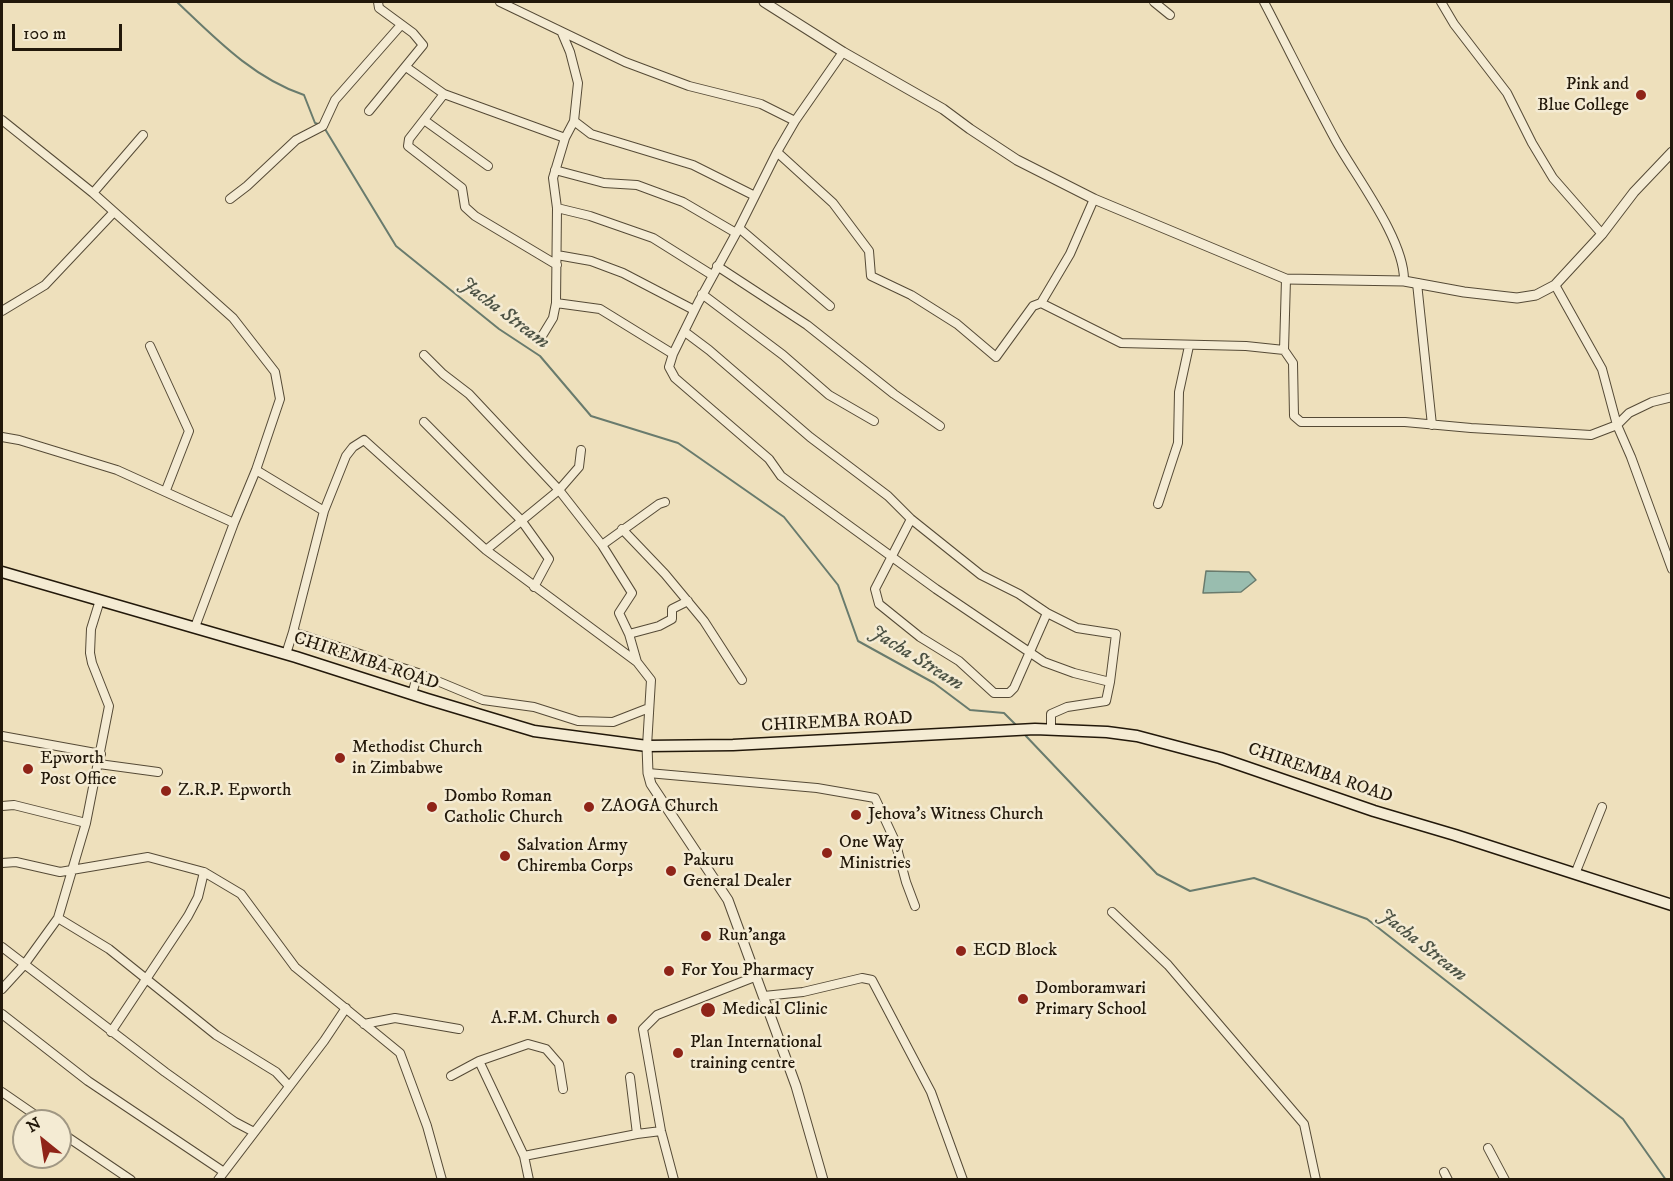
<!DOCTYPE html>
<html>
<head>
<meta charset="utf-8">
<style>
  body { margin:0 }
  #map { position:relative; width:1673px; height:1181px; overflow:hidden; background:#eee0bc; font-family:"IM FELL DW Pica",serif }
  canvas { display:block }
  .frame { position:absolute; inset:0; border:3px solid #22180a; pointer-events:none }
  .north { position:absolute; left:12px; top:1109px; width:60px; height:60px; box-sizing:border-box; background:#f4ebd3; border:2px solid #a09783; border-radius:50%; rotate:330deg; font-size:16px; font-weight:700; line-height:24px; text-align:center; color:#22180a }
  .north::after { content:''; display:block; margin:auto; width:21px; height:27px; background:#8f2418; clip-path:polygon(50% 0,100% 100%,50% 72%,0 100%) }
  .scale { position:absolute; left:12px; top:24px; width:110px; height:27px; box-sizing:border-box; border:3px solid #22180a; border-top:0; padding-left:8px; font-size:18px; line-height:21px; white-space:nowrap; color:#22180a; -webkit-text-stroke:4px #f4ebd3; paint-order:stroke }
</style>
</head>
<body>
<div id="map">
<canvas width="1673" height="1181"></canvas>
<div class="frame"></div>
<div class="north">N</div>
<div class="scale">100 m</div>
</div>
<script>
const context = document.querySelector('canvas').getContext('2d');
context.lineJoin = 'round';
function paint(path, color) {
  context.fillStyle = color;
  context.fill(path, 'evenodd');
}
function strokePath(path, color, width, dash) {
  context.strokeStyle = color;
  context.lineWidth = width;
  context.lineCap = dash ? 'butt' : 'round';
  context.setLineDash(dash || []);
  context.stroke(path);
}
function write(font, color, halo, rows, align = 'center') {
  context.font = font + ' "IM FELL DW Pica",serif';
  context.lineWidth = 5;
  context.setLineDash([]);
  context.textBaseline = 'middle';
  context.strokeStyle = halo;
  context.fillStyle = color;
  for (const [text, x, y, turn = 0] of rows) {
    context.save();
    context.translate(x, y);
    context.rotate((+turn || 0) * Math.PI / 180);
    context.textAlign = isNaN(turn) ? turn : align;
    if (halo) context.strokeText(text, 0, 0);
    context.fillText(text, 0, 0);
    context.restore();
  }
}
const water = new Path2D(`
  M1206,571L1249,572L1256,580L1241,592L1203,593Z`);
const stream = new Path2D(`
  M177,2C215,38 253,78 304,95L315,123L321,125
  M325,129L396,246L499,329L540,356L591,416L678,443L784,517L838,585L858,641L934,683L970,710L1004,713L1017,726
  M1025,735L1157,874L1190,891L1254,878L1367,919L1623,1119L1666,1180`);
const minor = new Path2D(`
  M500,2L625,62L689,86L761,104L795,121
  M1154,2L1170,15
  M1264,2C1288,48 1311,95 1336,141C1356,177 1405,240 1404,281
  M1441,2L1454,24L1507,93L1532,143L1553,178L1602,234
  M843,52L795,121L777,152L739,228L698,303L673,354L669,367L675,378L769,459L781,476L936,589L1044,662L1074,673L1110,682
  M406,67L444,94L565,138
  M444,94L409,139L408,146L462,188L465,207L475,216L557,265
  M369,111L423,45L413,33L379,8L378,2
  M2,120L93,193L233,318L275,372L280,399L256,470L234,523L195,627
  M424,120L488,166
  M574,121L591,134L693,165L755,196
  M777,152L833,203L869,251L871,276L911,295L957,324L996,357L1033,306L1041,303L1070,254L1094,199
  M555,170L604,183L637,185L683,202L736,233
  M93,193L143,135
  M230,199L247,186L296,140L323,126L335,100L401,25
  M557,208L590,216L653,238L712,275
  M739,228L830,306
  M557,255L591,261L623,273L694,310
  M717,266L807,325L894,394L940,426
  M1286,279L1284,350L1293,363L1294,416L1301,422H1405L1471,428L1591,435L1617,425L1629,413L1652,402L1672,397
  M1417,283L1432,425
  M1555,285L1602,369L1617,425L1631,457L1672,569
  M702,294L783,355L829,395L874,421
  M556,303L600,309L673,354
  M1041,303L1121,343L1246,346L1284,350
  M2,311L45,285L113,213
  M685,332L709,350L810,437L888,496L911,519L981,575L1019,594L1047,613L1077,628L1116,634L1110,682L1106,701L1067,707L1051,714V730
  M539,341L553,318L556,303L557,208L553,178L565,138L574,121L578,83L570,52L562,33
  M150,346L189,431L166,490
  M424,355L443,374L469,394L559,490L602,545L632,593L619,613L629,634L637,662
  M424,422L521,520L549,559L534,587
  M2,437L19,440L117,470L234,523
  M256,470L324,511
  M1158,504L1178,443L1179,392L1189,346
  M911,519L875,589L879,604L920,637L959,661L994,693H1009L1014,688L1047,613
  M622,529L665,574L704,621L742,680
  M602,545L659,504L665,502
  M486,550L559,490L579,467L581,450
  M293,632L418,673L483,700L534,707L578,721L613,722L649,708
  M629,634L659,626L672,619V609L688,601
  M286,654L293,632L324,511L346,456L353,447L364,440L486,550L637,662L651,680L647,746
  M412,694L418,673
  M2,736L101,754
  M99,764L158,772
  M648,773L817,788L875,798L895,841L906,882L915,906
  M2,806L14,805L86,823
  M2,863L16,862L60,872L148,857L204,872L241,894L295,967L400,1053L427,1126L442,1180
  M1575,874L1602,807
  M1112,912L1168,965L1304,1124L1316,1180
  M58,918L109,949L216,1035L276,1072L289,1086
  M2,947L165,1072L235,1122L254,1132
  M2,989L24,965L58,918L86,823L109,706L92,663L90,653L91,629L100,600
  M764,996L803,992L862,978L872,980L931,1092L963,1180
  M2,1014L88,1081L224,1172
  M364,1024L395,1018L459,1029
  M111,1032L188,916L198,897L204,872
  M451,1076L479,1061
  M630,1077L637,1134
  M2,1092L44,1121
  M60,1132L131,1180
  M1488,1148L1505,1180
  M524,1156L637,1134L661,1131
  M1444,1172L1448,1180
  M218,1180L324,1041L346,1008
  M529,1180L524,1156L479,1061L528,1044L546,1049L559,1064L563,1089
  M674,1180L661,1131L643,1029L657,1015L757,976`);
const tertiary = new Path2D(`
  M764,2L843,52L943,109L970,129L1017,160L1094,199L1286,279L1404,281L1464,292L1517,298L1536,295L1555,285L1602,234L1634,192L1672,152
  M647,746L648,773L651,784L728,900L796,1086L823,1180`);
const secondary = new Path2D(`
  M2,572L296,657L427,699L534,731L647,746L733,745L1035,729L1107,732L1137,736L1220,758L1374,811L1455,835L1672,905`);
const markers = [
  [1641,95,6,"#8f2418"],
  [340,758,6,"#8f2418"],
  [28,769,6,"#8f2418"],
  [166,791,6,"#8f2418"],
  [432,807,6,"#8f2418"],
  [589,807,6,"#8f2418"],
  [856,815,6,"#8f2418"],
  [827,853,6,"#8f2418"],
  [505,856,6,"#8f2418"],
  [671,871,6,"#8f2418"],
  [706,936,6,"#8f2418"],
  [961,951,6,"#8f2418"],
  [669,971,6,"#8f2418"],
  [1023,999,6,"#8f2418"],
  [708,1010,8,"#8f2418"],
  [612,1019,6,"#8f2418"],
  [678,1053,6,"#8f2418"]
];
const poiNames = [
  ["Pink and",1629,85,"right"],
  ["Blue College",1629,106,"right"],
  ["Methodist Church",352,748],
  ["in Zimbabwe",352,769],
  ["Epworth",40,759],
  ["Post Office",40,780],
  ["Z.R.P. Epworth",178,791],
  ["Dombo Roman",444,797],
  ["Catholic Church",444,818],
  ["ZAOGA Church",601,807],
  ["Jehova's Witness Church",868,815],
  ["One Way",839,843],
  ["Ministries",839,864],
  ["Salvation Army",517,846],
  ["Chiremba Corps",517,867],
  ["Pakuru",683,861],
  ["General Dealer",683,882],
  ["Run'anga",718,936],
  ["ECD Block",973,951],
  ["For You Pharmacy",681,971],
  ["Domboramwari",1035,989],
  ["Primary School",1035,1010],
  ["Medical Clinic",722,1010],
  ["A.F.M. Church",600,1019,"right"],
  ["Plan International",690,1043],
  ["training centre",690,1064]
];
const streetNames = [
  ["CHIREMBA ROAD",366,662,18],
  ["CHIREMBA ROAD",837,723,-3],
  ["CHIREMBA ROAD",1320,774,19]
];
const waterNames = [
  ["Jacha Stream",504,314,37],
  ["Jacha Stream",916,659,32],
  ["Jacha Stream",1422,946,38]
];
paint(water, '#99bdaf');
strokePath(water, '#697b6d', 1.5);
strokePath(stream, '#697b6d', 2);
strokePath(minor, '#554a36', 10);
strokePath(tertiary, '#554a36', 11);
strokePath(secondary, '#22180a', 13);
strokePath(minor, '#f4ebd3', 8);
strokePath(tertiary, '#f4ebd3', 9);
strokePath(secondary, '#f4ebd3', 10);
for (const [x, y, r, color] of markers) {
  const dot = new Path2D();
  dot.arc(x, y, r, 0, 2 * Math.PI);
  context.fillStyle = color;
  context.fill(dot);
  strokePath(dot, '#f4ebd3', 2);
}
write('18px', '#22180a', '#f4ebd3', poiNames, 'left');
write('18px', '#22180a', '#f4ebd3', streetNames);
write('italic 20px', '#4c5244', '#f4ebd3', waterNames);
</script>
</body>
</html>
